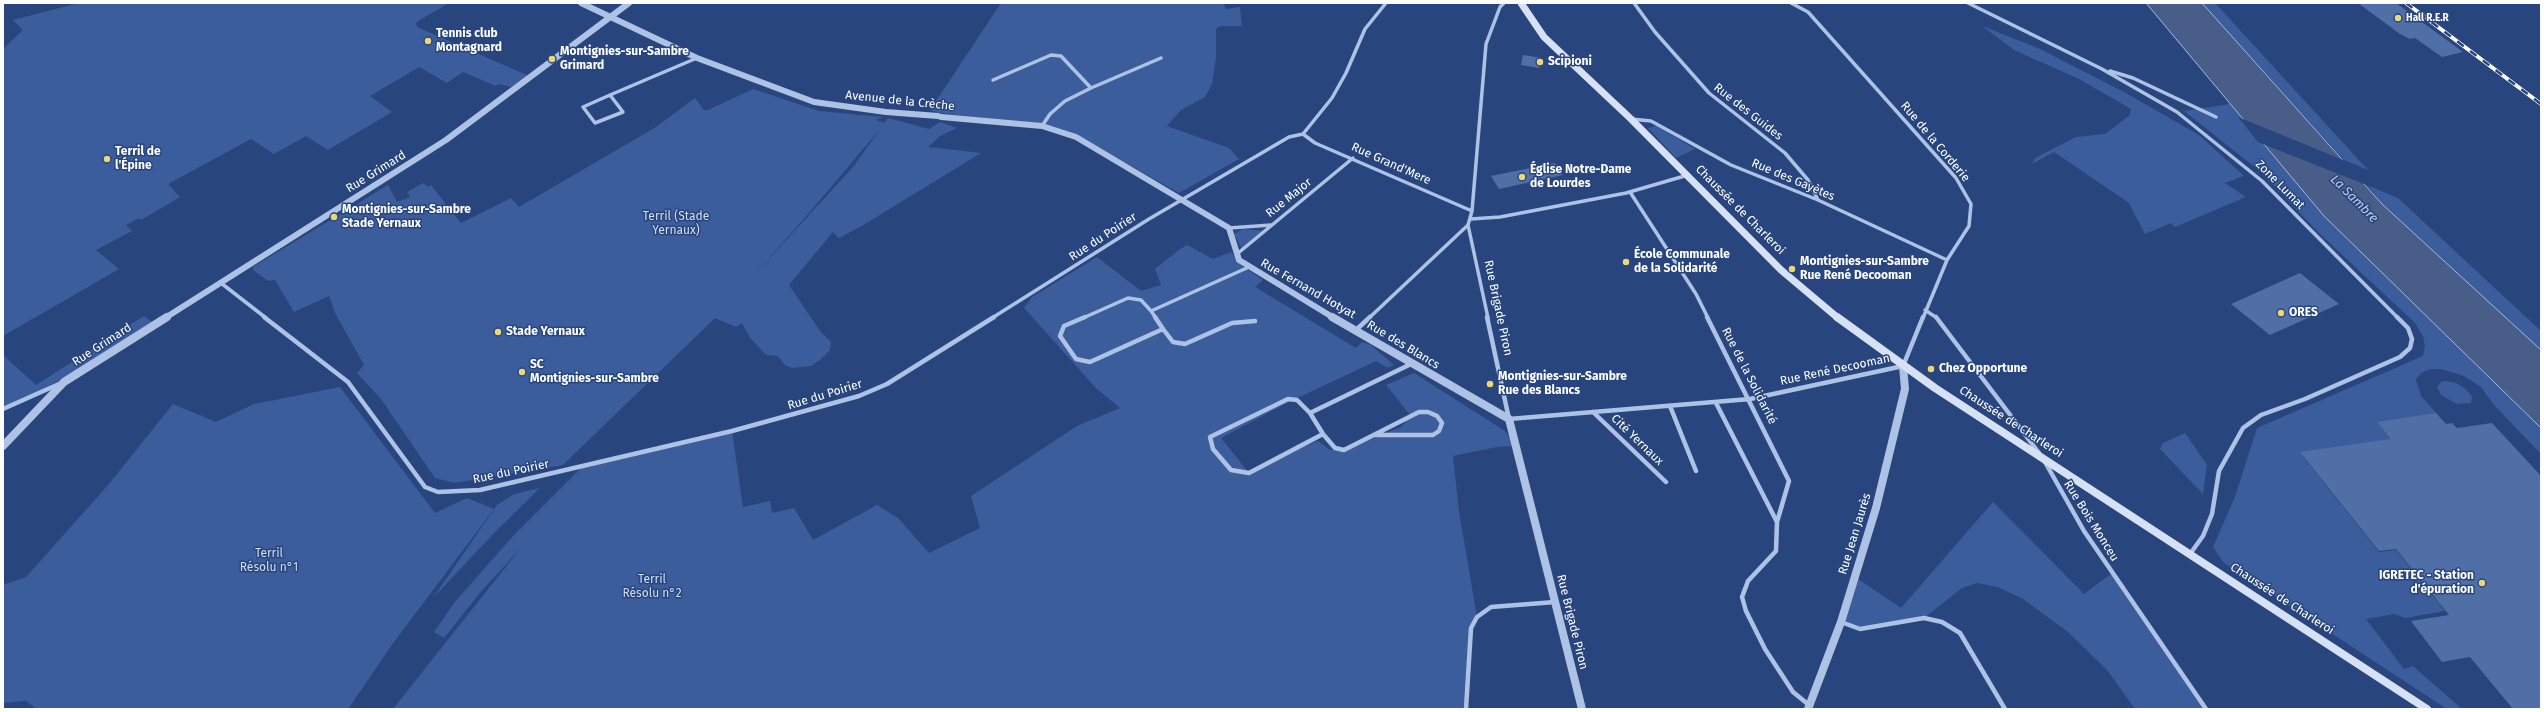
<!DOCTYPE html>
<meta charset="utf-8">
<style>
body{margin:0}
#map{position:relative;width:2544px;height:712px;overflow:hidden;background:#28457e;font-family:"Fira Sans",sans-serif}
canvas{display:block}
.frame{position:absolute;inset:0;border:4px solid #fff;pointer-events:none}
</style>
<div id="map">
<canvas width="2544" height="712"></canvas>
<div class="frame"></div>
</div>
<script>
const ctx = document.querySelector('canvas').getContext('2d');
ctx.lineJoin = 'round';
function paint(path, color) {
  ctx.fillStyle = color;
  ctx.fill(path, 'evenodd');
}
function shape(rows) {
  const path = new Path2D();
  for (const r of rows) {
    path.moveTo(r[0], r[1]);
    for (let i = 2; i < r.length; i += 2) path.lineTo(r[i], r[i + 1]);
  }
  return path;
}
function strokePath(path, color, width, dash) {
  ctx.strokeStyle = color;
  ctx.lineWidth = width;
  ctx.lineCap = dash ? 'butt' : 'round';
  ctx.setLineDash(dash || []);
  ctx.stroke(path);
}
function write(font, color, halo, rows, align = 'center') {
  ctx.font = font + ' "Fira Sans",sans-serif';
  ctx.lineWidth = 3;
  ctx.setLineDash([]);
  ctx.textBaseline = 'middle';
  ctx.strokeStyle = halo;
  ctx.fillStyle = color;
  for (const [text, x, y, turn = 0] of rows) {
    ctx.save();
    ctx.translate(x, y);
    ctx.rotate((+turn || 0) * Math.PI / 180);
    ctx.textAlign = isNaN(turn) ? turn : align;
    if (halo) ctx.strokeText(text, 0, 0);
    ctx.fillText(text, 0, 0);
    ctx.restore();
  }
}
const green = shape([
 [79,3,449,3,418,21,416,23,417,27,529,76,511,87,499,84,496,86,463,72,447,83,419,67,370,96,392,112,328,150,306,136,274,154,251,139,168,184,180,197,141,220,139,218,126,225,132,231,96,250,119,269,3,336,3,49,23,30,13,20],
 [1001,3,1223,3,1226,9,1240,7,1242,26,1220,26,1216,29,1216,58,1212,84,1205,97,1181,110,1167,126,1229,148,1239,159,1179,193,1103,150,1057,129,940,113,930,110],
 [2202,3,2215,3,2368,170,2344,160],
 [1982,26,2040,49,2124,92,2199,135,2244,176,2225,183,2246,197,2175,227,2171,223,2145,234,2129,203,2054,152,2032,164,2035,158,2076,137,2105,134,2130,115,2131,109,2079,79,2014,50],
 [753,89,819,111,883,117,876,120,884,123,888,118,929,129,940,122,957,128,940,136,928,147,981,153,860,227,839,238,833,232,789,285,820,331,831,342,830,350,820,360,811,366,792,368,785,365,778,356,766,355,750,338,742,323,736,327,715,318,563,465,454,483,435,478,381,399,357,373,364,365,335,313,329,296,294,312,275,280,268,281,253,270,253,267,388,185,397,202,410,197,407,192,423,183,428,187,431,185,461,223,511,198,519,207,656,127,695,98,704,110,708,110],
 [881,128,853,167,754,275,809,213],
 [2230,104,2324,216,2541,428,2541,454,2494,405,2481,387,2464,376,2441,369,2430,369,2421,373,2416,379,2421,396,2439,416,2380,425,2394,442,2302,455,2379,552,2396,550,2445,611,2405,618,2394,614,2366,619,2404,669,2413,666,2462,709,2447,709,2224,563,2213,547,2235,497,2257,428,2423,356,2425,346,2423,336,2415,323,2319,233,2261,172,2184,111],
 [1656,126,1695,149,1676,158,1648,128],
 [2367,185,2398,198,2541,331,2541,350,2382,204],
 [1243,229,1264,231,1242,249,1234,234],
 [1187,245,1213,259,1231,252,1242,266,1263,280,1255,287,1356,348,1362,342,1371,345,1394,365,1388,368,1376,361,1287,403,1221,438,1249,473,1286,453,1318,441,1330,450,1344,450,1401,427,1411,416,1386,385,1414,373,1505,431,1515,446,1497,447,1453,456,1459,512,1477,617,1471,628,1466,709,393,709,520,549,479,594,444,638,434,632,454,603,513,536,583,466,599,464,601,462,732,431,743,507,770,501,772,513,794,508,813,540,877,505,898,518,929,553,980,528,971,496,1077,426,1120,408,1096,388,1024,308,1032,297,1097,257,1141,291,1161,285,1155,269,1180,249],
 [144,316,152,322,60,380,3,409,3,355,36,385],
 [2445,381,2456,383,2466,389,2472,397,2471,403,2457,404,2441,395,2437,387,2441,382],
 [340,387,435,513,467,498,494,509,394,642,348,709,37,709,26,701,3,703,3,585,26,577,109,484,173,404,216,422,254,404],
 [2185,433,2207,465,2203,494,2160,449,2163,443],
 [540,488,495,532,433,598,497,505,514,494],
 [1993,502,2084,594,2112,573,2207,709,2135,709,2107,670,2068,632,2023,599,1998,587,1977,583,1962,588,1924,618,1860,629,1841,622,1855,577,1901,608]
]);
const water = shape([
 [2146,3,2202,3,2382,204,2541,350,2541,428,2324,216,2146,3]
]);
const pier = shape([
 [2238,117,2348,162,2369,186,2258,142]
]);
const building = shape([
 [2358,3,2396,3,2463,52,2442,57,2415,38,2410,39,2400,34],
 [1523,55,1543,58,1539,68,1521,65],
 [1555,163,1563,175,1499,189,1491,176],
 [2300,273,2339,304,2270,335,2231,304],
 [2436,413,2446,424,2452,423,2457,428,2492,423,2541,476,2541,709,2513,709,2470,657,2442,662,2411,621,2449,615,2396,549,2379,551,2300,452,2391,439,2377,422]
]);
const minorFar1 = shape([
 [1634,3,1655,32,1709,93,1785,153,1808,180,1818,200],
 [1791,3,1808,12,1956,178,1971,204,1969,226,1947,260,1923,318],
 [1968,3,2102,69,2177,112,2262,181,2398,318],
 [2110,71,2133,78,2216,117],
 [993,80,1051,55,1061,56,1091,88,1065,101,1050,114,1042,126],
 [1091,88,1161,58],
 [610,95,623,112,595,123,583,107,610,95],
 [610,95,697,58],
 [1631,119,1651,121,1731,165,1818,200,1947,260],
 [1303,134,1315,143,1472,211],
 [1630,192,1696,294,1708,318],
 [1471,219,1500,217,1626,193,1688,175],
 [1229,228,1271,225],
 [1237,254,1353,158],
 [221,283,266,318],
 [1925,310,1937,318],
 [1151,311,1156,318],
 [1151,311,1249,267],
 [992,318,1149,219,1289,137,1303,134,1332,98,1346,73,1365,29,1386,3],
 [1083,318,1128,298,1141,300,1151,311],
 [1369,318,1468,225],
 [1488,318,1468,225,1472,211,1486,44,1500,7,1504,3]
]);
const minor = shape([
 [264,317,348,382,425,487,438,492,480,490,732,431,859,396,887,384,994,317],
 [1085,317,1064,326,1060,336,1076,359,1090,362,1163,329,1155,317],
 [1487,317,1509,419,1750,399,1903,366,1923,317],
 [1707,317,1789,481,1777,522],
 [1936,317,2039,453],
 [1163,329,1173,342,1185,344,1232,323,1255,321],
 [1356,330,1370,317],
 [1288,399,1297,400,1310,413,1323,434,1249,473,1231,470,1213,449,1210,437,1288,399],
 [1716,403,1777,522,1776,551,1748,581,1742,597,1746,611,1765,649,1793,692,1809,705],
 [1670,406,1696,471],
 [3,409,59,384],
 [1593,412,1666,482],
 [1310,413,1411,364],
 [1323,434,1335,448,1344,450,1419,412,1428,412,1437,416,1442,423,1439,431,1433,435,1375,435],
 [2045,462,2084,531,2206,709],
 [2190,554,2203,536,2212,514,2219,471,2243,428,2261,415,2305,399,2400,357,2410,348,2412,339,2408,328,2397,317],
 [1841,622,1860,629,1924,618,1942,622,1960,633,2005,709],
 [1466,709,1471,628,1477,617,1491,607,1555,602]
]);
const tertiaryFar1 = shape([
 [581,3,697,58,814,102,886,112,938,116],
 [941,117,1042,126,1076,137,1229,228,1239,260,1334,318],
 [165,318,446,140,629,3]
]);
const tertiary = shape([
 [1332,317,1509,419,1582,709],
 [3,446,64,382,167,317],
 [1808,709,1841,622,1876,508,1905,389,1903,366]
]);
const secondaryFar1 = shape([
 [1521,3,1544,37,1631,119,1781,270,1838,318]
]);
const secondary = shape([
 [1837,317,1935,388,2427,709]
]);
const rail = shape([
 [2406,3,2541,104]
]);
const markers = [
 [2398,18,4,"#ecd675"],
 [428,41,4,"#ecd675"],
 [552,59,4,"#ecd675"],
 [1540,62,4,"#ecd675"],
 [107,159,4,"#ecd675"],
 [1522,177,4,"#ecd675"],
 [334,217,4,"#ecd675"],
 [1626,262,4,"#ecd675"],
 [1792,269,4,"#ecd675"],
 [2281,313,4,"#ecd675"],
 [498,332,4,"#ecd675"],
 [1931,369,4,"#ecd675"],
 [522,372,4,"#ecd675"],
 [1490,384,4,"#ecd675"],
 [2482,583,4,"#ecd675"]
];
const farPoinames = [
 ["Hall R.E.R",2406,18]
];
const poiNames = [
 ["Tennis club",436,34],
 ["Montagnard",436,48],
 ["Montignies-sur-Sambre",560,52],
 ["Grimard",560,66],
 ["Scipioni",1548,62],
 ["Terril de",115,152],
 ["l'Épine",115,166],
 ["Église Notre-Dame",1530,170],
 ["de Lourdes",1530,184],
 ["Montignies-sur-Sambre",342,210],
 ["Stade Yernaux",342,224],
 ["École Communale",1634,255],
 ["de la Solidarité",1634,269],
 ["Montignies-sur-Sambre",1800,262],
 ["Rue René Decooman",1800,276],
 ["ORES",2289,313],
 ["Stade Yernaux",506,332],
 ["SC",530,365],
 ["Montignies-sur-Sambre",530,379],
 ["Chez Opportune",1939,369],
 ["Montignies-sur-Sambre",1498,377],
 ["Rue des Blancs",1498,391],
 ["IGRETEC - Station",2474,576,"right"],
 ["d'épuration",2474,590,"right"]
];
const streetNames = [
 ["Avenue de la Crèche",900,101,6],
 ["Rue des Guides",1748,112,38],
 ["Rue de la Corderie",1935,142,50],
 ["Rue Grand'Mere",1391,164,24],
 ["Rue Grimard",376,172,-32],
 ["Rue des Gayètes",1793,180,23],
 ["Zone Lumat",2280,185,45],
 ["Rue Major",1289,198,-39],
 ["Chaussée de Charleroi",1740,210,45],
 ["Rue du Poirier",1103,237,-33],
 ["Rue Fernand Hotyat",1308,289,30],
 ["Rue Brigade Piron",1498,308,78],
 ["Rue Grimard",102,345,-33],
 ["Rue des Blancs",1403,345,31],
 ["Rue René Decooman",1835,370,-12],
 ["Rue de la Solidarité",1749,376,63],
 ["Rue du Poirier",825,395,-17],
 ["Chaussée de Charleroi",2011,422,33],
 ["Cité Yernaux",1637,440,44],
 ["Rue du Poirier",511,472,-12],
 ["Rue Bois Monceu",2091,521,58],
 ["Rue Jean Jaurès",1855,534,-73],
 ["Chaussée de Charleroi",2282,599,33],
 ["Rue Brigade Piron",1572,622,76]
];
const parkNames = [
 ["Terril (Stade",676,217],
 ["Yernaux)",676,231],
 ["Terril",269,554],
 ["Résolu n°1",269,568],
 ["Terril",652,580],
 ["Résolu n°2",652,594]
];
const waterNames = [
 ["La Sambre",2354,199,45]
];
paint(green, '#3c5d9b');
paint(water, '#485d87');
strokePath(water, '#a3bbe5', 1);
paint(pier, '#28457e');
paint(building, '#516fa7');
strokePath(minorFar1, '#aec2e5', 3.5);
strokePath(minor, '#aec2e5', 4.5);
strokePath(tertiaryFar1, '#aec2e5', 6);
strokePath(tertiary, '#aec2e5', 8);
strokePath(secondaryFar1, '#d7e1f5', 7);
strokePath(secondary, '#d7e1f5', 8);
strokePath(rail, '#fff', 4);
strokePath(rail, '#28457e', 2.5, [8]);
for (const [x, y, r, color] of markers) {
  const dot = new Path2D();
  dot.arc(x, y, r, 0, 2 * Math.PI);
  ctx.fillStyle = color;
  ctx.fill(dot);
  strokePath(dot, '#28457e', 1.5);
}
write('bold 10px', '#fff', '#28457e', farPoinames, 'left');
write('bold 12px', '#fff', '#28457e', poiNames, 'left');
write('12px', '#fff', '#28457e', streetNames);
write('12px', '#d1def4', '#28457e', parkNames);
write('italic 13px', '#bacced', '#28457e', waterNames);
</script>
